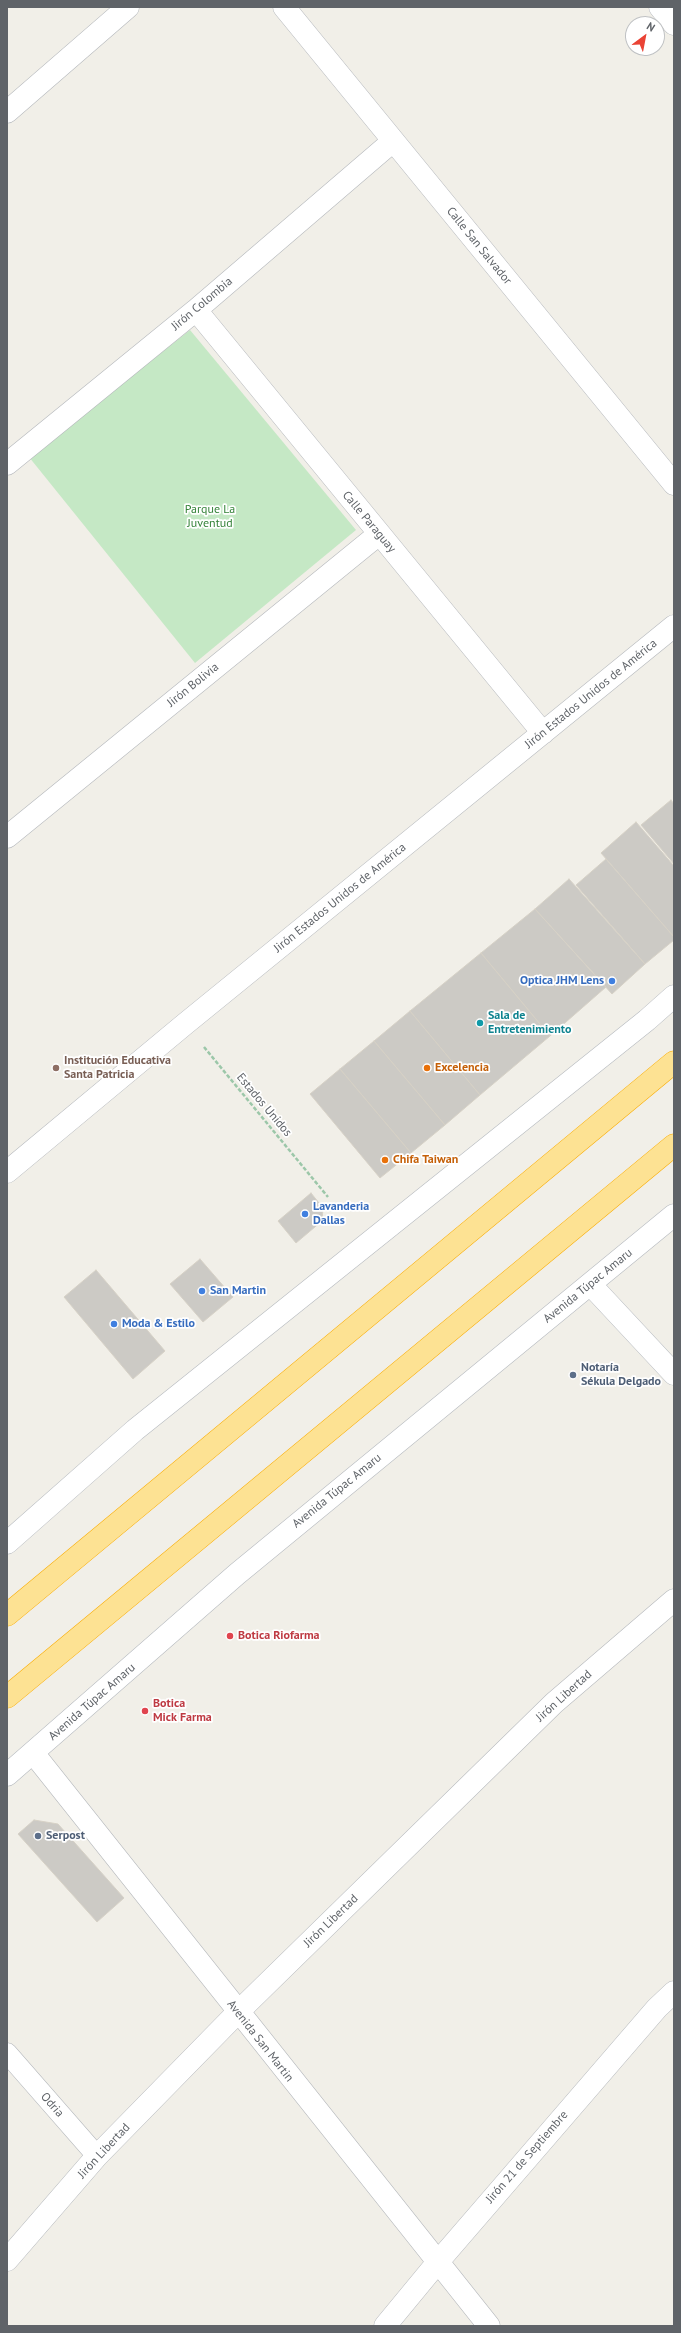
<!DOCTYPE html>
<meta charset="utf-8">
<style>
body{margin:0}
#map{position:relative;width:681px;height:2333px;overflow:hidden;background:#f1efe8;font-family:"PT Sans",sans-serif}
canvas{display:block}
.frame{position:absolute;inset:0;border:8px solid #5f6368;pointer-events:none}
.north{position:absolute;left:625px;top:16px;width:40px;height:40px;box-sizing:border-box;background:#fff;border:1px solid #bfc1c3;border-radius:50%;rotate:32deg;font-size:11px;font-weight:700;line-height:16px;text-align:center;color:#5f6368}
.north::after{content:'';display:block;margin:auto;width:14px;height:18px;background:#ea4335;clip-path:polygon(50% 0,100% 100%,50% 72%,0 100%)}
</style>
<div id="map">
<canvas width="681" height="2333"></canvas>
<div class="frame"></div>
<div class="north">N</div>
</div>
<script>
const ctx = document.querySelector('canvas').getContext('2d');
ctx.lineJoin = 'round';
function paint(path, color) {
  ctx.fillStyle = color;
  ctx.fill(path, 'evenodd');
}
function shape(rows) {
  const path = new Path2D();
  for (const r of rows) {
    path.moveTo(r[0], r[1]);
    for (let i = 2; i < r.length; i += 2) path.lineTo(r[i], r[i + 1]);
  }
  return path;
}
function strokePath(path, color, width, dash) {
  ctx.strokeStyle = color;
  ctx.lineWidth = width;
  ctx.lineCap = dash ? 'butt' : 'round';
  ctx.setLineDash(dash || []);
  ctx.stroke(path);
}
function write(font, color, halo, rows, align = 'center') {
  ctx.font = font + ' "PT Sans",sans-serif';
  ctx.lineWidth = 3.5;
  ctx.setLineDash([]);
  ctx.textBaseline = 'middle';
  ctx.strokeStyle = halo;
  ctx.fillStyle = color;
  for (const [text, x, y, turn = 0] of rows) {
    ctx.save();
    ctx.translate(x, y);
    ctx.rotate((+turn || 0) * Math.PI / 180);
    ctx.textAlign = isNaN(turn) ? turn : align;
    if (halo) ctx.strokeText(text, 0, 0);
    ctx.fillText(text, 0, 0);
    ctx.restore();
  }
}
const green = shape([
 [190,330,356,530,195,663,29,457]
]);
const building = shape([
 [671,800,674,804,674,864,641,825,671,800],
 [636,822,674,866,674,937,601,853,636,822],
 [606,859,674,937,674,940,645,964,576,885,606,859],
 [569,879,645,964,612,994,535,909,569,879],
 [535,909,606,987,550,1036,481,953,535,909],
 [481,953,550,1036,480,1095,410,1011,481,953],
 [410,1011,480,1095,445,1125,374,1041,410,1011],
 [374,1041,445,1125,411,1153,340,1069,374,1041],
 [340,1069,411,1153,380,1178,310,1094,340,1069],
 [311,1193,323,1208,322,1221,296,1243,278,1221,311,1193],
 [200,1259,233,1297,203,1322,170,1284,200,1259],
 [96,1270,165,1351,133,1379,64,1297,96,1270],
 [34,1820,58,1824,124,1898,97,1922,18,1834,34,1820]
]);
const path = shape([
 [204,1047,328,1197]
]);
const lane = shape([
 [7,2053,97,2156]
]);
const street = shape([
 [284,7,674,484],
 [7,112,128,7],
 [196,310,543,733],
 [7,464,196,310,393,141],
 [7,837,379,534],
 [7,1172,185,1024,674,626],
 [34,1754,489,2326],
 [7,2260,97,2156,238,2012,554,1703,674,1600],
 [385,2326,437,2263,657,2008,674,1992]
]);
const secondary = shape([
 [660,7,674,24],
 [590,1284,674,1374],
 [7,1543,135,1430,647,1020,674,996],
 [7,1775,237,1574,674,1215]
]);
const highway = shape([
 [7,1615,674,1062],
 [7,1697,674,1145]
]);
const markers = [
 [612,981,4,"#3f7fe0"],
 [480,1023,4,"#0f9aa8"],
 [56,1068,4,"#8d6e63"],
 [427,1068,4,"#e8710a"],
 [385,1160,4,"#e8710a"],
 [305,1214,4,"#3f7fe0"],
 [202,1291,4,"#3f7fe0"],
 [114,1324,4,"#3f7fe0"],
 [573,1375,4,"#5c6f8a"],
 [230,1636,4,"#e0444e"],
 [145,1711,4,"#e0444e"],
 [38,1836,4,"#5c6f8a"]
];
const streetNames = [
 ["Calle San Salvador",479,246,51],
 ["Jirón Colombia",202,304,-40],
 ["Calle Paraguay",369,522,50],
 ["Jirón Bolivia",193,685,-39],
 ["Jirón Estados Unidos de América",591,694,-39],
 ["Jirón Estados Unidos de América",340,898,-39],
 ["Estados Unidos",264,1105,50],
 ["Avenida Túpac Amaru",588,1286,-39],
 ["Avenida Túpac Amaru",337,1491,-39],
 ["Jirón Libertad",564,1696,-42],
 ["Avenida Túpac Amaru",92,1702,-41],
 ["Jirón Libertad",331,1921,-44],
 ["Avenida San Martin",260,2041,52],
 ["Odria",52,2105,49],
 ["Jirón Libertad",104,2151,-47],
 ["Jirón 21 de Septiembre",527,2157,-49]
];
const parkNames = [
 ["Parque La",210,510],
 ["Juventud",210,524]
];
const shopNames = [
 ["Optica JHM Lens",604,981,"right"],
 ["Lavanderia",313,1207],
 ["Dallas",313,1221],
 ["San Martin",210,1291],
 ["Moda & Estilo",122,1324]
];
const cultureNames = [
 ["Sala de",488,1016],
 ["Entretenimiento",488,1030]
];
const educationNames = [
 ["Institución Educativa",64,1061],
 ["Santa Patricia",64,1075]
];
const foodNames = [
 ["Excelencia",435,1068],
 ["Chifa Taiwan",393,1160]
];
const serviceNames = [
 ["Notaría",581,1368],
 ["Sékula Delgado",581,1382],
 ["Serpost",46,1836]
];
const healthNames = [
 ["Botica Riofarma",238,1636],
 ["Botica",153,1704],
 ["Mick Farma",153,1718]
];
paint(green, '#c5e8c5');
paint(building, '#cccac5');
strokePath(building, '#d6d1c6', 1);
strokePath(lane, '#b5b8bc', 21);
strokePath(street, '#b5b8bc', 23);
strokePath(secondary, '#b6babf', 23);
strokePath(highway, '#f9ab00', 23);
strokePath(path, '#9cc7a9', 2.5, [4, 2]);
strokePath(lane, '#fff', 20);
strokePath(street, '#fff', 22);
strokePath(secondary, '#fff', 22);
strokePath(highway, '#fde293', 22);
for (const [x, y, r, color] of markers) {
  const dot = new Path2D();
  dot.arc(x, y, r, 0, 2 * Math.PI);
  ctx.fillStyle = color;
  ctx.fill(dot);
  strokePath(dot, '#fff', 1.5);
}
write('12px', '#5f6368', '#fff', streetNames);
write('12px', '#348238', '#fff', parkNames);
write('bold 12px', '#366cbe', '#fff', shopNames, 'left');
write('bold 12px', '#0d838f', '#fff', cultureNames, 'left');
write('bold 12px', '#785e54', '#fff', educationNames, 'left');
write('bold 12px', '#c56008', '#fff', foodNames, 'left');
write('bold 12px', '#4e5e75', '#fff', serviceNames, 'left');
write('bold 12px', '#be3a42', '#fff', healthNames, 'left');
</script>
